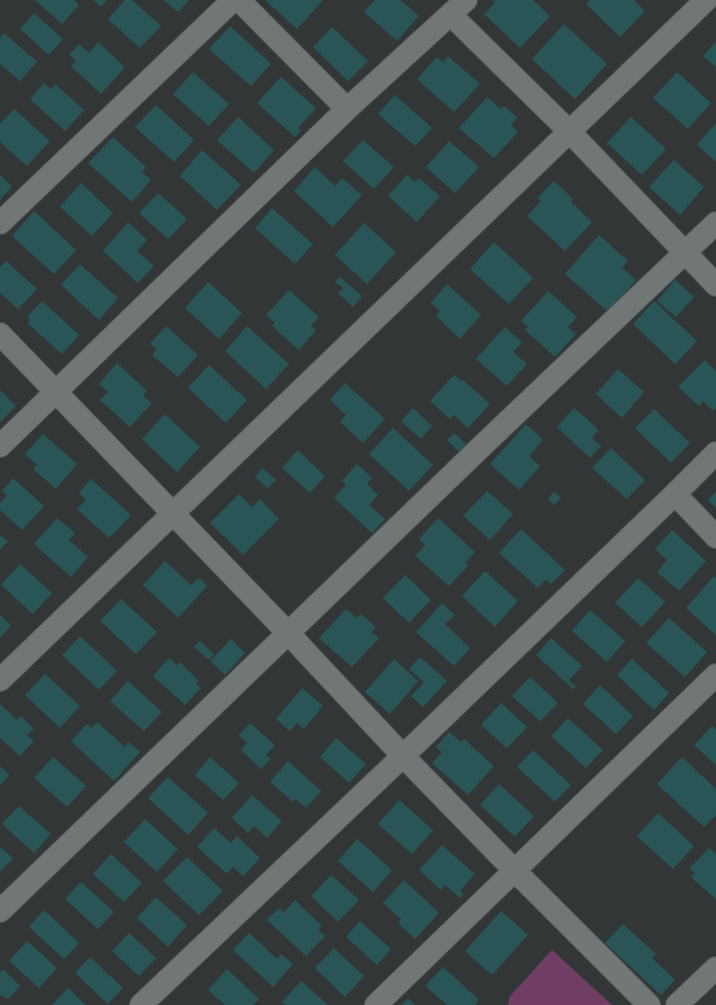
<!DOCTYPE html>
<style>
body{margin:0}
canvas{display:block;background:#333636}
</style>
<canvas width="716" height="1005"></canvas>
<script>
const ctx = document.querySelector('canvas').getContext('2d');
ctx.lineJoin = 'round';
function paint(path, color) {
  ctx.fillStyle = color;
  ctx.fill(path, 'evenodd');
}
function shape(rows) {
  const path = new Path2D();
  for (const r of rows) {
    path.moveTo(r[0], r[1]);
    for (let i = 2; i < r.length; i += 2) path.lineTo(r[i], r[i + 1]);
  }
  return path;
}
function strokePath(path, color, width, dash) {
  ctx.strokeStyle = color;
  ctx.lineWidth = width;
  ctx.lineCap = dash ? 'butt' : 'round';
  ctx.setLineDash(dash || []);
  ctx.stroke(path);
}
const green = shape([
 [552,950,612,1005,508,1005,510,996]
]);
const building = shape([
 [35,0,74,0,79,5,62,24],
 [93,0,107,0,101,7],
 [125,0,132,0,161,26,140,48,108,19],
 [164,0,189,0,178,12],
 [265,0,323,0,297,29],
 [375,0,400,0,419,16,397,41,364,12],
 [492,0,533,0,550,16,520,48,484,14,495,3],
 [590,0,634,0,645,11,620,37,586,4],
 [34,13,63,39,49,55,20,29],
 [564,24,607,64,575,99,532,59],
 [230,26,271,64,251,86,209,49],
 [332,27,368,61,348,81,313,47],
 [4,33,37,62,20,81,0,64,0,38],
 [98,42,125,67,101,94,71,66,76,61,69,55,79,44,89,53],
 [716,42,716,67,703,56],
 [448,56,480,84,454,112,417,79,437,57,443,62],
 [193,72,229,104,209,126,173,94],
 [677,72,711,103,688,129,653,98],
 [281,77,316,108,298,128,301,131,295,137,257,103],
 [44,83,51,89,55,84,84,110,65,131,30,99],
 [395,95,432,128,415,146,378,114],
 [487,97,501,109,504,106,517,118,511,125,518,132,494,158,459,128],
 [156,105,194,140,174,162,135,127],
 [14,109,50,141,27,166,0,142,0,124],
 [238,117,274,150,254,173,217,140],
 [631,117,666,149,642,175,607,143],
 [716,123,716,162,697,145],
 [113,137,146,167,142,172,151,180,132,202,88,163],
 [363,140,394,167,374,189,343,161],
 [449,141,479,167,455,193,426,167],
 [202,150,241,185,217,210,180,176],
 [674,160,704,187,680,215,649,187],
 [315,167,335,186,342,178,362,195,333,227,294,191],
 [0,175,12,186,0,200],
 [407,175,415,182,419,178,440,196,417,222,388,196],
 [554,181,573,199,571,202,592,222,565,251,527,216,541,201,537,198],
 [81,183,113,213,92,236,60,207],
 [158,193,187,219,168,239,139,213],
 [272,208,313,244,295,264,255,228],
 [34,211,76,250,54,274,12,236],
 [128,222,147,240,137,251,154,266,138,283,103,251],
 [364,223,396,252,367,284,335,255],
 [599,235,628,261,622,268,636,280,608,312,565,274],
 [494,242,533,278,509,304,470,269],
 [6,261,37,289,18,309,0,293,0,267],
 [80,264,118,298,99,320,61,285],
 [340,277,362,296,353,307,338,293,343,288,335,282],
 [675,280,694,297,676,317,657,301],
 [208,282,242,313,219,339,185,308],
 [447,284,481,315,460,339,436,316,440,311,431,303],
 [289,290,319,317,311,326,316,330,299,350,272,326,275,323,266,315],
 [548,291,577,317,568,327,576,334,555,357,525,330,528,327,521,321],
 [42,301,79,335,62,354,27,323,30,320,27,317],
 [654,301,697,341,675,364,633,324],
 [166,326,198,355,178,377,152,355,157,349,150,344],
 [247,326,289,364,266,389,225,351],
 [505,327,522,342,513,352,527,364,507,386,476,359],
 [705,360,716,371,716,408,713,411,703,401,699,406,678,387],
 [117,363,147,391,143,396,152,403,130,427,100,400,108,392,99,384],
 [209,365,247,400,226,423,188,388],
 [618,369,644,392,622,418,596,394],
 [454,375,461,381,463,380,490,404,468,428,454,415,450,419,430,401],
 [345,383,385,419,363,443,340,422,346,415,330,400],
 [0,390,16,406,0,422],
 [413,408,432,426,421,439,401,421],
 [574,408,599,430,592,438,601,446,590,458,557,427],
 [654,409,690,443,671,463,635,428],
 [165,414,200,447,177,472,142,439],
 [526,424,543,440,529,456,540,466,519,490,490,464],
 [393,428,433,465,409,491,369,454],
 [454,433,466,444,459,452,447,440],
 [43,434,77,464,56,489,33,469,37,465,25,454],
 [611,448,645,480,627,499,592,468],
 [298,450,325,476,310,493,282,468],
 [357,464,372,478,367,484,378,495,369,505,385,519,372,533,334,498,346,485,342,481],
 [262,468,276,480,268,488,255,477],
 [13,478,44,506,22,530,0,510,0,503,7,495,2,491],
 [91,479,131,515,109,538,77,509,86,500,79,493],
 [487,491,513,514,490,540,463,516],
 [716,491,716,508,708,500],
 [554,492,561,498,554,505,548,499],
 [239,494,252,507,260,499,279,519,243,555,210,523],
 [57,518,75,533,69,540,88,557,71,577,34,544],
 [438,518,475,552,465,563,468,566,449,586,415,556,425,545,419,539],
 [521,529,565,570,551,584,546,579,538,588,499,553],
 [672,530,706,561,679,591,657,572,667,560,655,549],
 [0,535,8,541,0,550],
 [165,561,191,585,199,578,207,586,178,618,143,585],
 [20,564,52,593,33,614,1,585],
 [485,571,518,601,495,627,462,596],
 [405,575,431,600,409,623,383,598],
 [714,576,716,578,716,635,686,608],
 [638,578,665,602,642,627,615,603],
 [121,599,157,632,136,654,100,621],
 [442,603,455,615,445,624,470,648,454,666,416,632],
 [346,609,357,618,361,614,376,627,371,632,379,638,352,667,319,638],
 [590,610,625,641,607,662,572,631],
 [0,615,11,625,0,638],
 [669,618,707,652,685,677,646,643],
 [80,636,117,671,99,690,62,655],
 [551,638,582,666,569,680,576,686,573,689,536,655],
 [231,639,245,653,225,675,210,661],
 [200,641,214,654,209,660,194,647],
 [420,657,447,681,423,707,411,696,424,682,409,669],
 [169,658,177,665,180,662,199,681,196,683,201,688,185,705,153,676],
 [394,659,418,681,390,714,365,692],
 [632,659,669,693,654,710,617,675],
 [45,674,80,706,60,728,25,695],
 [530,677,558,703,540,721,512,696],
 [128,681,162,712,144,731,110,701],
 [600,685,633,716,616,734,583,704],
 [302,688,323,706,304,729,297,723,290,731,276,719],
 [501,703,527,727,507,748,481,725],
 [0,704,17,720,21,716,34,729,27,735,34,741,20,756,0,738],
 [568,718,603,750,586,768,551,736],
 [97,722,125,747,129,742,140,752,114,781,71,741,87,724,91,728],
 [250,723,275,745,266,755,271,759,261,769,241,750,247,743,239,735],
 [712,726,716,730,716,765,694,745],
 [449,732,461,742,464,739,494,766,468,795,432,763,442,752,436,747],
 [336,738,366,764,349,783,320,757],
 [533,750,571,785,555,802,517,767],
 [53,757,86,786,67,807,34,778],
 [210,757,239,783,223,800,195,775],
 [682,757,716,789,716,815,704,827,657,784],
 [288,761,321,791,306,808,296,799,293,802,270,782],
 [0,766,9,775,0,785],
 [168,777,208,813,188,835,148,798],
 [499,784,534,816,515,837,480,805],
 [252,795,282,821,267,838,254,826,248,833,232,818],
 [399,800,433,830,412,854,378,824],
 [19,806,51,834,34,853,2,824],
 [658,813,694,846,673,869,637,836],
 [145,819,178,849,157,872,124,842],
 [214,828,231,843,237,836,260,858,243,876,233,867,227,874,197,847],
 [357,839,392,870,373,892,338,861],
 [442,845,475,874,460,891,464,894,460,898,445,885,441,890,419,870],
 [0,847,13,858,0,872],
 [709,848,716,854,716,899,691,877,695,873,689,869],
 [111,854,142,883,124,902,93,874],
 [187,857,223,891,199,915,163,881],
 [331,875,359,900,338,922,311,896],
 [404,880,439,913,415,939,398,923,401,919,383,903],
 [81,882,114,912,98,929,65,899],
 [156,897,187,925,168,947,137,918],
 [295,900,322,926,318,930,325,936,306,956,267,920,279,908,284,912],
 [44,910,79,943,64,959,29,927],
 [501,911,528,935,492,975,465,951],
 [360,921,391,949,377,965,346,937],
 [623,924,656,954,652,958,675,980,661,995,605,943],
 [129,933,156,958,139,976,112,951],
 [249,933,277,959,281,954,293,964,273,987,233,950],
 [27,941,57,968,39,988,9,961],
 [334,948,364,976,345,997,315,968],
 [90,957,123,988,108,1004,75,973],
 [443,967,479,1000,475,1005,447,1005,425,986],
 [3,969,20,986,8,999,0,995,0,972],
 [227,969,259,999,253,1005,225,1005,208,990],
 [301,981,328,1005,286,1005,282,1002],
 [68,988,86,1005,52,1005],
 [408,998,415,1005,402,1005]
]);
const minor = shape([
 [239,0,347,109],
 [451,15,569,131,716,285],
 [0,223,233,0],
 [0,334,289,634,403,756,514,870,649,1005],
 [0,446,347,109,466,0],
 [675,494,716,537],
 [0,680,706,0],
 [0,911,483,445,716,223],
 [141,1005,403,756,675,494,716,453],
 [376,1005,716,675],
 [677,1005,716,968]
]);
paint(green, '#703d64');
paint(building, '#295556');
strokePath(minor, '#515555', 24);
strokePath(minor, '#717676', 22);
</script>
